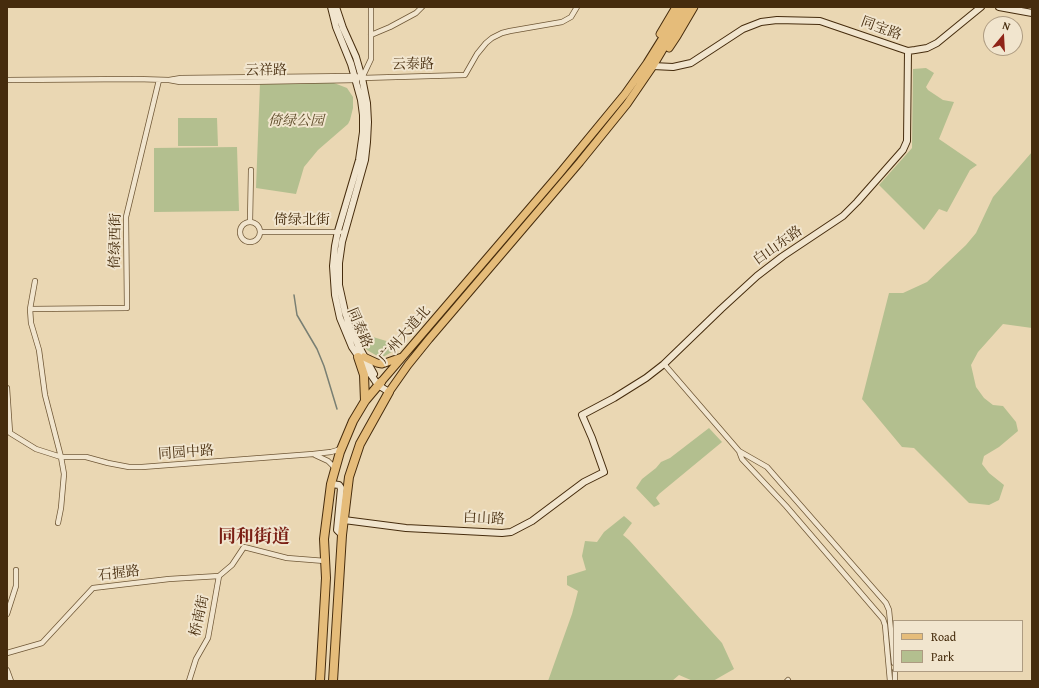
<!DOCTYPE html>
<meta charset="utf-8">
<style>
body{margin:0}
#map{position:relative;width:1039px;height:688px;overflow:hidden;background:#ead7b3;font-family:"Gentium Book Plus",serif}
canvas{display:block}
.frame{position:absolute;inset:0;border:8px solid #462c0d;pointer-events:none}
.legend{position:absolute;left:893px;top:620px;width:130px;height:52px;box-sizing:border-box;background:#f1e5ce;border:1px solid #ad9b81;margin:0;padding:5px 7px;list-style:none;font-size:12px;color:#462c0d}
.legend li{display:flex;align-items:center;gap:8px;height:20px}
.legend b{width:20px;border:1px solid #ad9b81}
.north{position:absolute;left:983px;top:16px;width:40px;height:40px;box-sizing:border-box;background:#f1e5ce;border:1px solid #ad9b81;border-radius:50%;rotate:18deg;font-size:11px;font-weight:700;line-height:16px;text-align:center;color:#462c0d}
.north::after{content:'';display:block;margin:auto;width:14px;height:18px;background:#8f2418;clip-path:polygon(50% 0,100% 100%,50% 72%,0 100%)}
</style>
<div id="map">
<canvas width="1039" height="688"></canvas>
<div class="frame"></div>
<ul class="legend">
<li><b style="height:5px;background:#e5bc7a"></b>Road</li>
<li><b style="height:11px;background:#b3bf8f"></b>Park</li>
</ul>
<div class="north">N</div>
</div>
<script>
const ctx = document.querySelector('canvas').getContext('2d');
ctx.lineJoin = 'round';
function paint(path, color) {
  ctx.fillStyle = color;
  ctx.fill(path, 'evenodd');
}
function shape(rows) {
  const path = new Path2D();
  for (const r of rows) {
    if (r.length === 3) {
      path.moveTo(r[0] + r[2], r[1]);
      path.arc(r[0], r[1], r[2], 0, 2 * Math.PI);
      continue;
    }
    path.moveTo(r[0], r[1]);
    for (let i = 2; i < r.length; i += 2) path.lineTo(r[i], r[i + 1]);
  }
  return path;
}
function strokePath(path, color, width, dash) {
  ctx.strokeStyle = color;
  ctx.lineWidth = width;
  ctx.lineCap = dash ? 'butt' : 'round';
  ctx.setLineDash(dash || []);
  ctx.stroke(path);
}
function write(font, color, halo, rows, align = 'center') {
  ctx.font = font + ' "Gentium Book Plus","Noto Serif SC",serif';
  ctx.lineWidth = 4;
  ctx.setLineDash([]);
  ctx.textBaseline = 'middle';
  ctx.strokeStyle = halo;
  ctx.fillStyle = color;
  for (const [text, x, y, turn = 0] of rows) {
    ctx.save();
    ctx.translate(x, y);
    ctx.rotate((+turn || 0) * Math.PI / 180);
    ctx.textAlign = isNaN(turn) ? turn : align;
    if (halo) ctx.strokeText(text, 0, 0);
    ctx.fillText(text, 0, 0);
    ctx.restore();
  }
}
const green = shape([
 [926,68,934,73,926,87,928,90,943,100,954,102,939,139,977,165,970,170,947,212,939,209,924,230,879,185,912,148,913,69],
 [260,83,334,83,347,88,353,97,353,108,350,120,348,124,318,150,304,167,296,194,256,188],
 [178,118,217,118,218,146,178,146],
 [237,147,239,211,154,212,154,148],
 [1032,152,1032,328,1003,324,978,352,971,365,976,387,984,398,993,405,1003,406,1016,422,1018,431,999,447,984,456,982,464,989,473,1004,485,999,500,989,505,969,503,914,448,902,447,862,399,889,293,903,293,927,282,966,245,976,233,993,197],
 [363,334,393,343,397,347,397,349,383,357,379,357,367,350,360,337],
 [709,428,722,442,659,494,656,498,660,504,654,507,636,488,642,479,656,468,661,462,670,458],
 [624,516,632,523,623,535,629,540,722,643,734,669,713,681,693,681,679,675,672,681,548,681,572,614,578,591,567,585,567,576,586,570,582,556,585,541,597,542,604,532]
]);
const stream = shape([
 [294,295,297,315,317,349,324,366,337,409]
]);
const street = shape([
 [371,35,390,27,416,13,422,7],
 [362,78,371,59,371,7],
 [7,80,136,79,169,80,180,82,243,82,357,80],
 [169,80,181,78,355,76,362,78,465,75,477,54,486,43,492,38,502,33,510,31,562,22,571,17,577,7],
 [250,222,251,170],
 [250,232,10],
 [261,232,340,232],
 [35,281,30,309,31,323,39,350,45,395,61,457,64,474,61,508,58,523],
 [30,309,127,308,126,217,159,80],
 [664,364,739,451,767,467,886,603,889,610,894,663],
 [7,388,10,433,36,449,61,457,86,457,108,463,129,467,142,467,313,454,331,452,341,449],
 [739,451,742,459,786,506,883,619,885,625,890,681],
 [315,455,328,461,335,468],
 [7,614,16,586,16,570],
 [7,653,42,643,93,588,169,579,219,576,232,565,244,547,287,558,325,561],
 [7,670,11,681],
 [895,671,895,681],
 [189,681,196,659,208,638,219,576],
 [787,681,788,680]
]);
const secondary = shape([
 [331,7,336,27,351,64,361,100,363,115,363,132,359,160,338,231,335,246,333,266,335,295,340,318,352,347,378,385,389,392],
 [336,7,343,28,356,57,362,78,367,103,368,122,367,142,365,160,342,242,339,263,339,285,345,312,350,328,358,345,374,374],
 [999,7,1032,13],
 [653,66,673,67,691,63,743,29,761,22,777,20,820,21,899,48,908,51,915,50,927,48,937,43,981,7],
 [331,484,339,485,341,488,337,530,342,535],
 [344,520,406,528,502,533,511,532,532,521,584,482,604,472,592,438,582,415,614,398,646,378,664,364,721,309,757,276,783,256,843,216,857,202,903,150,907,141,908,51]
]);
const primary = shape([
 [660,34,676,7],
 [669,48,677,36,694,7],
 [364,357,377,363,382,364,402,357],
 [381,382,560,173,625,94,647,63,682,7],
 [389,392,408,365,429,339,580,162,627,104,653,66,688,7]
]);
const highway = shape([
 [358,357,364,375,365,401],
 [320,681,326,578,324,539,331,484,340,452,353,421,365,401,381,382],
 [333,681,342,535,349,477,360,444,389,392]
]);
const streetNames = [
 ["同宝路",881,29,20],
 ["云泰路",413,65,-1],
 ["云祥路",266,71,-1],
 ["倚绿北街",302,220],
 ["倚绿西街",116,241,-89],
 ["白山东路",778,246,-35],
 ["同泰路",359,328,67],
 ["广州大道北",405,335,-49],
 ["同园中路",186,453,-4],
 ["白山路",484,519,3],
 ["石握路",119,574,-7],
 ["桥南街",200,616,-77]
];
const parkNames = [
 ["倚绿公园",296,121]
];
const districtNames = [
 ["同和街道",254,537]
];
paint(green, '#b3bf8f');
strokePath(stream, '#797f73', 1.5);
strokePath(street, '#6f5736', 6);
strokePath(secondary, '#462c0d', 8);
strokePath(primary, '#462c0d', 9);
strokePath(highway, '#462c0d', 10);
strokePath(street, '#f1e5ce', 4.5);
strokePath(secondary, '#f1e5ce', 6);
strokePath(primary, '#e5bc7a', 7);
strokePath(highway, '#e5bc7a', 8);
write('14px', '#462c0d', '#f1e5ce', streetNames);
write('italic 14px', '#5c4927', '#f1e5ce', parkNames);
write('bold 18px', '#7a1f14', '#f1e5ce', districtNames);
</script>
